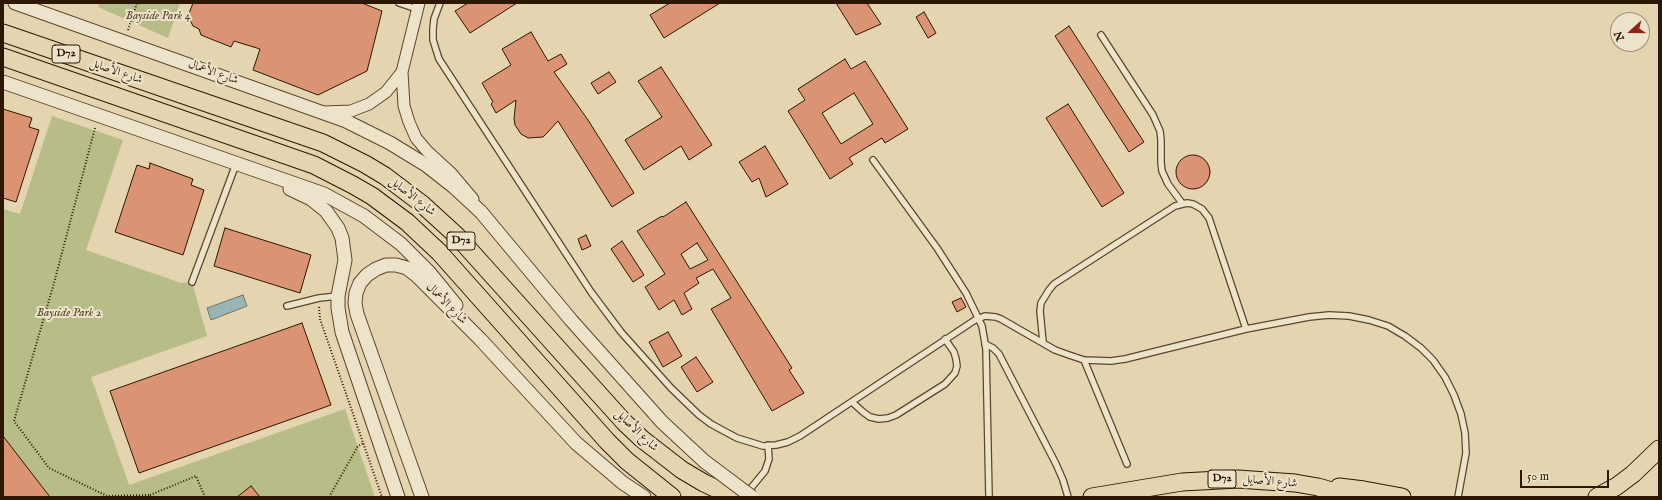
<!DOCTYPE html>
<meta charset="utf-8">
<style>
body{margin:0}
#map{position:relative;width:1662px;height:500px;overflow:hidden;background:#e4d4af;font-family:"IM FELL English",serif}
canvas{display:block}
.frame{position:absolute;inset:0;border:4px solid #2e1700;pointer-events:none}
.north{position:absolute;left:1610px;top:12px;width:40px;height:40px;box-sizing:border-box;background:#ede3cb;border:1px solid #a1917a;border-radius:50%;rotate:249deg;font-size:11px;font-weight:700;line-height:16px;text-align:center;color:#2e1700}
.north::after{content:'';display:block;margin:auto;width:14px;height:18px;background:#8f2418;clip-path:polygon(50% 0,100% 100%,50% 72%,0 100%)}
.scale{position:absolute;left:1520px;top:470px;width:89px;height:18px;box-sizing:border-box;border:2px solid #2e1700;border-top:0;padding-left:5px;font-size:12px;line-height:14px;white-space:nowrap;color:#2e1700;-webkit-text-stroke:3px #ede3cb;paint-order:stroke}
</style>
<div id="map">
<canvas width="1662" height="500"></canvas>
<div class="frame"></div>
<div class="north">N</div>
<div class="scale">50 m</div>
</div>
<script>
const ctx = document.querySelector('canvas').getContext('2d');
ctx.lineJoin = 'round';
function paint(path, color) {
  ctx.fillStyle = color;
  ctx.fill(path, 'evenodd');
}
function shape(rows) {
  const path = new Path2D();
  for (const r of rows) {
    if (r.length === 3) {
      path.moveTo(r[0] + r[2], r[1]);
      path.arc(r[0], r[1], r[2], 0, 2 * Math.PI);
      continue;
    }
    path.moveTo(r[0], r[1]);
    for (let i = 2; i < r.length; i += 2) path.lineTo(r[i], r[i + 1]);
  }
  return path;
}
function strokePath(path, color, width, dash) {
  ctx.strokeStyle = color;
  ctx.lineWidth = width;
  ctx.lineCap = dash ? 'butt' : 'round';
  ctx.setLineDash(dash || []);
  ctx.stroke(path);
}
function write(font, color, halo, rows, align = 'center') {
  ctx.font = font + ' "IM FELL English",Amiri,serif';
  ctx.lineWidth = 4;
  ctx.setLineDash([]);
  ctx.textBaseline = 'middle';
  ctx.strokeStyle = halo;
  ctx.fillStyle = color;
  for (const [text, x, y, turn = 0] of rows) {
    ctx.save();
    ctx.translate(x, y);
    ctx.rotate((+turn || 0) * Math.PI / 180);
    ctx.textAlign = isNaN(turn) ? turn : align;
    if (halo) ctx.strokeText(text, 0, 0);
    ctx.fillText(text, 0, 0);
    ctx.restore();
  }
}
const green = shape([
 [99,3,180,3,168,38,98,7],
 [52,116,123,140,86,250,181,283,192,282,207,336,91,377,129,485,345,409,375,497,50,497,3,436,3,209,20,214]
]);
const water = shape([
 [243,295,247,306,211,320,207,308,243,295]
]);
const building = shape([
 [193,3,362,3,382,11,367,71,318,95,253,70,260,49,234,41,231,47,201,35,199,29,193,26,188,16,193,3],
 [468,3,517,3,470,33,455,11,468,3],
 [670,3,720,3,664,38,650,15,670,3],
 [836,3,867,3,881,24,856,35,836,3],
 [924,12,936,33,928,38,916,17,924,12],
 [1069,26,1144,142,1129,152,1055,36,1069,26],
 [531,32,548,61,561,54,567,64,554,72,588,120,634,193,612,207,558,121,547,133,543,137,528,138,521,134,515,125,514,119,516,100,496,113,491,104,493,102,482,83,511,65,502,49,531,32],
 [845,59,851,69,865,61,908,129,885,143,882,138,849,158,853,164,830,179,788,111,805,100,798,89,845,59],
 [854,93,873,124,841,144,822,113,854,93],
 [661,67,712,145,689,160,681,146,644,170,625,140,662,117,638,81,661,67],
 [609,72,616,82,598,94,591,83,609,72],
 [1068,104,1124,193,1102,207,1046,118,1068,104],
 [3,109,32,118,29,127,39,130,16,202,3,198,3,109],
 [765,146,788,184,766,197,759,178,752,182,739,162,765,146],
 [1193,172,17],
 [150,163,193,179,191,185,204,190,183,255,115,232,137,165,149,169,150,163],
 [686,202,792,368,789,370,804,393,772,411,711,309,731,298,713,269,696,278,699,283,684,293,692,309,682,315,674,300,659,310,645,287,665,274,637,231,662,216,663,217,686,202],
 [697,243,708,260,690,269,681,254,697,243],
 [225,228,311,255,300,293,214,266,225,228],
 [586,235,591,246,582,250,578,239,586,235],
 [622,241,644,275,633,282,611,249,622,241],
 [961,298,966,307,957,312,952,302,961,298],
 [302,323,331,405,139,473,110,391,302,323],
 [668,332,682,356,663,367,649,342,668,332],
 [696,357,713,382,697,392,681,367,696,357],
 [3,436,50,497,3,497,3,436],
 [251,486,260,497,237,497,251,486]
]);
const path = shape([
 [128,30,137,3],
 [95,128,54,283,14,421,49,468,107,496,150,495,149,497],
 [319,307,320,319,382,497],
 [150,495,196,476,205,497],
 [329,497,358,446,363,443]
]);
const service = shape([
 [399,3,417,9],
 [440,3,434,19,433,29,433,40,439,59,591,292,621,332,671,388,699,415,711,424,737,438,763,446,776,445,788,442,800,436,975,320,985,316,996,317,1001,319,1055,350,1069,355,1084,360,1111,361,1125,359,1246,329,1309,317,1329,315,1349,316,1369,320,1388,326,1405,336,1421,348,1433,360,1445,377,1454,395,1461,414,1465,433,1466,453,1458,497],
 [1101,35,1153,115,1160,131,1161,140,1161,163,1162,171,1168,184,1182,203],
 [873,160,937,248,966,293,982,326,986,349,989,497],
 [192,282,236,164],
 [287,306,319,298,338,296],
 [1043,342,1040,311,1041,303,1049,290,1054,284,1175,206,1187,203,1193,204,1202,209,1209,218,1246,329],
 [985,344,993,348,999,354,1056,464,1063,480,1068,497],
 [1084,360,1127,464],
 [852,402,863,412,870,417,879,419,888,418,896,415,945,384,955,373,957,366,956,359,954,352,945,339],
 [746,494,765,471,769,459,768,445]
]);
const minor = shape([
 [419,3,402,72,404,106,409,122,416,138,427,151,451,173,473,199],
 [324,112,351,111,369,104,386,92,402,72]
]);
const tertiary = shape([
 [15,3,346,121,390,143,426,165,454,187,481,212],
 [3,82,324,194,364,216,401,244,429,272,456,305],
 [290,189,311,199,326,211,338,228,342,238,345,260,338,296,338,308,342,332,398,497],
 [422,497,357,314,355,303,356,293,360,283,367,275,376,269,386,265,396,265,407,268,416,275,480,339,576,443,623,483,644,497]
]);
const primary = shape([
 [3,33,323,143,365,164,385,176,422,204,457,236,624,422,642,439,682,470,704,483,734,497],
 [3,57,314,165,353,185,372,196,407,222,439,252,607,441,627,461,672,497],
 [1339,487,1364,490,1402,497],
 [1092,497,1182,482,1238,479,1295,483,1318,487,1352,497],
 [1597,497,1617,486,1633,474,1659,449]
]);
const tertiaryBridge = shape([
 [481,212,571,320,662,422,704,461,752,497]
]);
const shields = [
 [66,54,28],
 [461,241,28],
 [1222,479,28]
];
const shieldNames = [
 ["D72",66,54],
 ["D72",461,241],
 ["D72",1222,479]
];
const parkNames = [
 ["Bayside Park 4",158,17],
 ["Bayside Park 2",69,314]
];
const streetNames = [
 ["شارع الأصايل",116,72,19],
 ["شارع الأعمال",213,73,19],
 ["شارع الأصايل",412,197,38],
 ["شارع الأعمال",446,304,45],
 ["شارع الأصايل",636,431,44],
 ["شارع الأصايل",1270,482,5]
];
paint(green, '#b7bc88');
paint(water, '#9ab5b6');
strokePath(water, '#6f766d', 1);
paint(building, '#db9473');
strokePath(building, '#2e1700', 1);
strokePath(service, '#5c462c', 8);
strokePath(minor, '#5c462c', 13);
strokePath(tertiary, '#5c462c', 15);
strokePath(primary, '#2e1700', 19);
strokePath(path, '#2e1700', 2, [1, 2]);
strokePath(service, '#ede3cb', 5.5);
strokePath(minor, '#ede3cb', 11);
strokePath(tertiary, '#ede3cb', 13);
strokePath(primary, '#e4d4af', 17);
strokePath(tertiaryBridge, '#5c462c', 15, []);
strokePath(tertiaryBridge, '#ede3cb', 13);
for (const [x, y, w] of shields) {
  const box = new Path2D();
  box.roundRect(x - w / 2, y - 9, w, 18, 3);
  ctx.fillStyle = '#ede3cb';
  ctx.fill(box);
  strokePath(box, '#2e1700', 1);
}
write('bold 11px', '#2e1700', null, shieldNames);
write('italic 12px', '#574929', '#ede3cb', parkNames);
write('12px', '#2e1700', '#ede3cb', streetNames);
</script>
